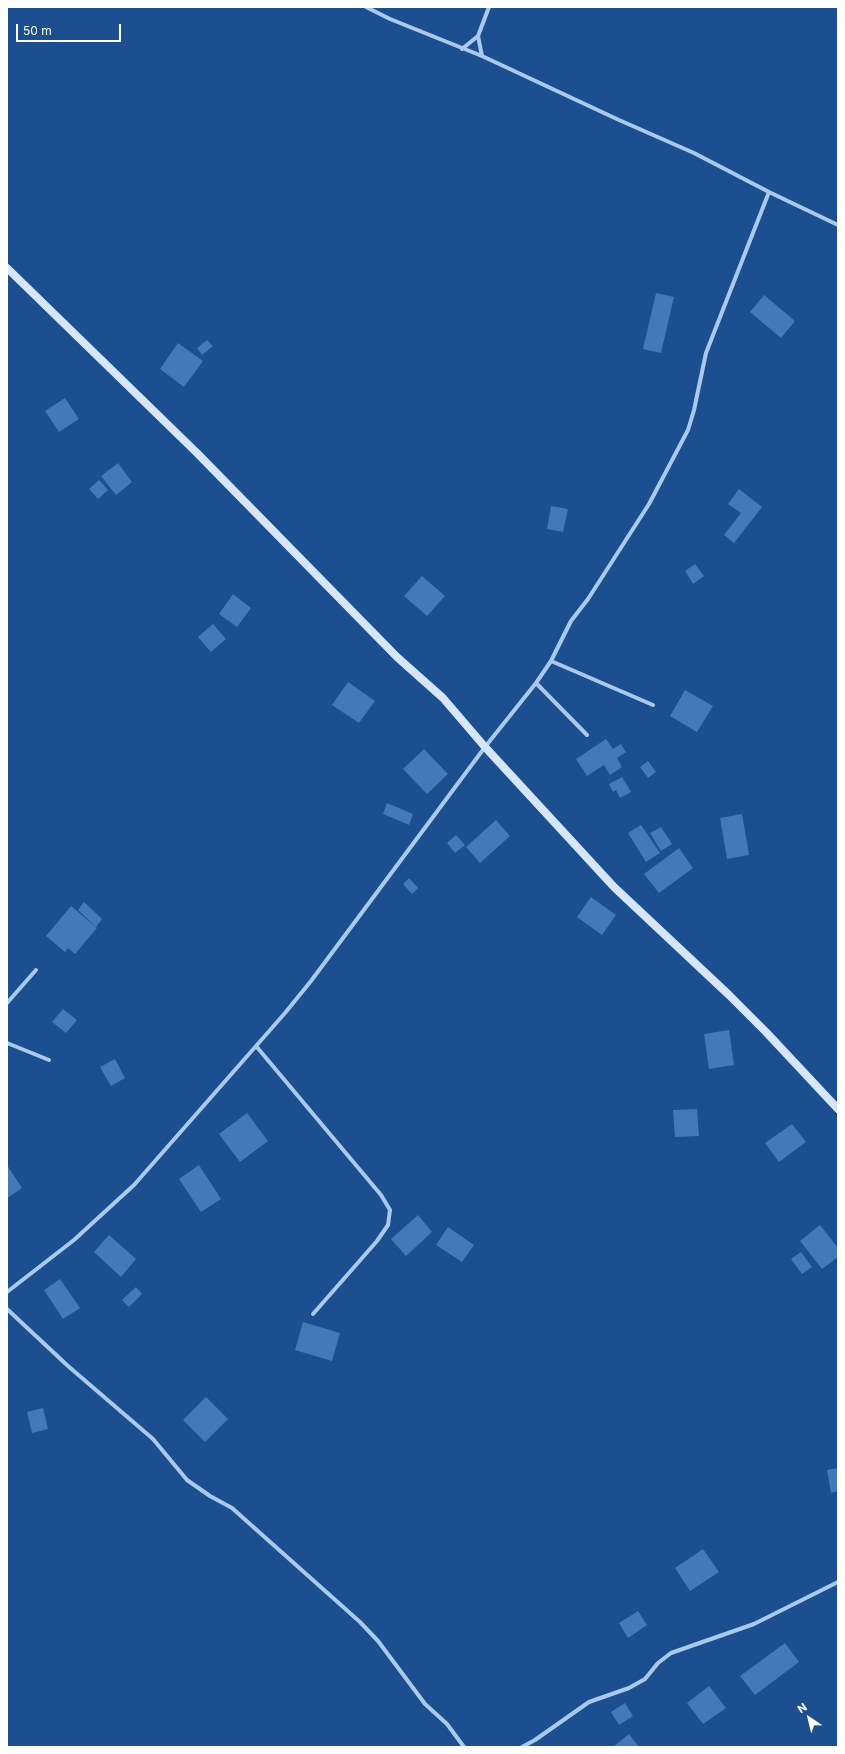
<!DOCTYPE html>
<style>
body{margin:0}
#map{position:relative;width:845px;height:1754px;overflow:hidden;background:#1b4f8f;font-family:Inter,sans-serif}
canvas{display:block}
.frame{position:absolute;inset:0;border:8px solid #fff;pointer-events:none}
.north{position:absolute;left:789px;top:1698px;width:40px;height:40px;-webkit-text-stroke:3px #1b4f8f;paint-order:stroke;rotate:325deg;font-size:11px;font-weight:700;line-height:16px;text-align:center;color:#fff}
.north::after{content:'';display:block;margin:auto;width:14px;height:18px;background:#fff;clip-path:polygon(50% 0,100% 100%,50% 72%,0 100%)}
.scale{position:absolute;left:16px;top:24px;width:105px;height:18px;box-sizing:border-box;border:2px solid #fff;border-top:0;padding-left:5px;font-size:12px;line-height:14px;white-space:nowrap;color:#fff;-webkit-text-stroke:3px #1b4f8f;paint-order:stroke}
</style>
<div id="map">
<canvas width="845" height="1754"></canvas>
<div class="frame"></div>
<div class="north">N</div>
<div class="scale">50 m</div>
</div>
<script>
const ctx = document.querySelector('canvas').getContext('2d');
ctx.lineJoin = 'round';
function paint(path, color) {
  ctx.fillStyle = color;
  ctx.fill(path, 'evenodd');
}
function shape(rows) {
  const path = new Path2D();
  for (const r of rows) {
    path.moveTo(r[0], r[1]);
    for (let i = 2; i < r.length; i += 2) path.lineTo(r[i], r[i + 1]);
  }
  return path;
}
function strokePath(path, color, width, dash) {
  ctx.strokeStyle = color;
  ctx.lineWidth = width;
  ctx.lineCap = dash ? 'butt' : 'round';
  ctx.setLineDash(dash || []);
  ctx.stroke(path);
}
const building = shape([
 [656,293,674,297,661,353,643,349],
 [764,295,795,321,781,338,750,312],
 [207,340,213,346,202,355,197,348],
 [178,343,203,361,184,387,160,369],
 [65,398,79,419,59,432,45,411],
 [118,463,132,482,116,495,101,476],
 [99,480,108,490,98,499,89,489],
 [739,489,762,507,734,543,724,535,741,513,728,504],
 [551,506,568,509,563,532,547,529],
 [695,564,704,576,693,584,685,571],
 [422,576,445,596,427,616,404,596],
 [233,594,251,608,237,627,219,614],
 [213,624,226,639,211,652,198,637],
 [348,682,375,701,359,723,332,705],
 [685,690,713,706,697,732,670,716],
 [606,739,613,749,621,744,626,752,617,758,622,767,610,775,604,765,587,776,576,759],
 [424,749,448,774,427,794,403,769],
 [648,761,656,772,648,778,640,767],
 [622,777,631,792,620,798,616,790,613,792,609,784],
 [387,803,413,814,409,825,383,814],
 [742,814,749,855,727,859,720,818],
 [496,820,510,836,480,863,466,847],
 [641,825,660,853,646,862,628,833],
 [661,827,672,844,661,851,650,833],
 [456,835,465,845,455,853,447,843],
 [679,848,693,868,659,893,644,874],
 [409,878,418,888,412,894,403,884],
 [591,897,616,915,602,935,577,917],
 [84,902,102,919,96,927,78,910],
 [71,906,97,928,75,954,68,948,65,952,46,936],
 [63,1009,77,1020,66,1033,52,1022],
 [729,1030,734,1065,709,1069,704,1034],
 [115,1059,125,1078,111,1086,100,1067],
 [697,1109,699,1136,675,1137,673,1110],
 [247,1113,268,1141,240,1162,219,1134],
 [792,1124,806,1142,779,1162,765,1143],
 [7,1165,22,1188,7,1198],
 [199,1165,221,1199,201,1212,179,1179],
 [418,1215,432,1232,406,1256,391,1239],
 [820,1225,838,1248,838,1257,822,1269,800,1241],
 [448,1227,474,1245,462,1262,436,1245],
 [109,1235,136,1259,121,1277,94,1252],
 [801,1252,812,1267,802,1274,791,1259],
 [60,1279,80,1308,63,1319,44,1290],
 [136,1287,142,1294,129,1307,122,1300],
 [303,1322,340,1333,332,1361,295,1350],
 [206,1397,228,1419,205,1442,183,1420],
 [43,1408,48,1429,32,1433,27,1412],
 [838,1468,838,1491,831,1493,827,1470],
 [703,1549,719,1572,690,1591,675,1568],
 [638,1611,647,1625,628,1638,619,1623],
 [785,1643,799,1662,755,1695,740,1676],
 [709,1686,726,1708,703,1724,687,1703],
 [625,1703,633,1716,619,1725,611,1712],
 [629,1734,639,1747,613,1747]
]);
const street = shape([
 [366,7,390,19,482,56,619,120,694,153,769,192,838,225],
 [478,36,482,56],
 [462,49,478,36,489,7],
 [551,661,653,705],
 [536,683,587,735],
 [7,1003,36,970],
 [7,1043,49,1060],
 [256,1046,381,1195,390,1210,388,1225,377,1241,313,1314],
 [7,1292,74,1240,134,1185,285,1013,311,981,485,747,536,683,551,661,571,621,588,599,649,504,688,430,694,410,706,353,769,192],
 [7,1309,68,1366,153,1439,187,1480,210,1496,232,1508,360,1622,378,1641,425,1704,447,1724,464,1747],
 [522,1747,535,1740,589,1702,629,1688,645,1679,658,1663,671,1653,754,1624,838,1582]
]);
const secondary = shape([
 [7,268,197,453,397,657,443,698,485,747,614,887,729,995,766,1032,838,1109]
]);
paint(building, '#4478b7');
strokePath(street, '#a9c9ee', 4);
strokePath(secondary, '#d6e6fa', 8);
</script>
